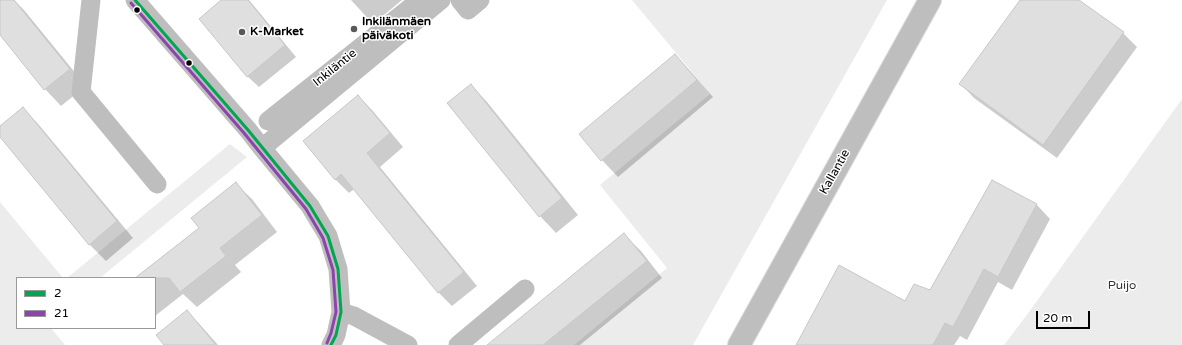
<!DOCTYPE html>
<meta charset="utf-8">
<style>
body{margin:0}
#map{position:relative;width:1182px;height:345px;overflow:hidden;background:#fff;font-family:"Varela Round",sans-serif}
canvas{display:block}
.legend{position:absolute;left:16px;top:277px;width:140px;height:52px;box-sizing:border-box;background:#fff;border:1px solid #999;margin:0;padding:5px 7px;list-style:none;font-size:12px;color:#000}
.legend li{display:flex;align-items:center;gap:8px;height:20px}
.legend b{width:20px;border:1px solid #999}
.scale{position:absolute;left:1036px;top:311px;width:54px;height:18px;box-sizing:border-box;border:2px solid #000;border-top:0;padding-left:5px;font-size:12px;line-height:14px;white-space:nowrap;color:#000;-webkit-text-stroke:3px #fff;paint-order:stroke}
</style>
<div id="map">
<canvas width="1182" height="345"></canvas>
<ul class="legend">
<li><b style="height:5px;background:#00a651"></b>2</li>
<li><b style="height:5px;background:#8e44ad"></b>21</li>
</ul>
<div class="scale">20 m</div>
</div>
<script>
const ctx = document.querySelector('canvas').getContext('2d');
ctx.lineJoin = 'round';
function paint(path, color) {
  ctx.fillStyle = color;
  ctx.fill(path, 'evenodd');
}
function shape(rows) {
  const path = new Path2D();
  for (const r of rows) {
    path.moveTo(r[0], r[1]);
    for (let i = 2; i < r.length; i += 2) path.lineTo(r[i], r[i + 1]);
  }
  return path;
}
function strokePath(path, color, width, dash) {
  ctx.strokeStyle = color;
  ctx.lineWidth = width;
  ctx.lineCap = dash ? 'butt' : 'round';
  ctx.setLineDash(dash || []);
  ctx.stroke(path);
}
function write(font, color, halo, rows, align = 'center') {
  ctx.font = font + ' "Varela Round",sans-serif';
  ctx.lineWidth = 3;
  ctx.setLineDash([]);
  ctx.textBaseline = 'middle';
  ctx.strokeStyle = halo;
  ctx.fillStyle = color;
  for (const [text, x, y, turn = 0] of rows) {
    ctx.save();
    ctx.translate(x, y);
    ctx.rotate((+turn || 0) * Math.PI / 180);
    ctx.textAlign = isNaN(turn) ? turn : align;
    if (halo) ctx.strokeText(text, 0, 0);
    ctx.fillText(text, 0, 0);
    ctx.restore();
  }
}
const green = shape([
 [632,0,887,0,693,345,574,345,667,268,600,185,710,94],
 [1182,99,1182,345,1004,345,1029,312],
 [230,144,247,157,100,278,67,278],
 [0,202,63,278,17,278,17,328,51,328,65,345,0,345]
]);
const shadow = shape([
 [0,0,14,0,24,10,86,86,61,106,45,89,0,34],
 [223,0,249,0,296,57,259,87,247,76],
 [351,0,402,0,373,24],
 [1022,0,1078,0,1123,33,1137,47,1057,158,974,98,961,84],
 [675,55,691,72,713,97,618,177,602,160],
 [471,85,487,102,578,215,556,233,540,216],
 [358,96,372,110,403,147,380,167,477,286,452,306,439,293,354,189,349,193,335,179],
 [23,108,39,125,133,238,106,261,89,244,0,135,0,127],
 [993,181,1037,205,1050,219,1012,290,998,282,967,340,960,336,954,345,797,345,930,292],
 [236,184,252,199,277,232,235,265,241,272,197,307,183,294,155,316,155,278,136,278,200,228],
 [624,235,641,251,662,278,580,345,489,345],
 [187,311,203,328,218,345,166,345]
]);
const building = shape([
 [0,0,14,0,70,69,44,90,0,35,0,0],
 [221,0,248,0,285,45,247,77,199,19,221,0],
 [1020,0,1079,0,1124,32,1043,145,959,84,1020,0],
 [675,54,697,80,601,161,579,134,675,54],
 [471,84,562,198,539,217,447,103,471,84],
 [358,95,390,133,367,153,464,272,438,293,341,174,335,180,303,141,358,95],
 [23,107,117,221,89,245,0,137,0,126,23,107],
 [992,180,1037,204,998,277,984,269,953,327,945,323,933,345,796,345,839,265,905,301,914,284,930,290,992,180],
 [236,182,262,215,220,248,226,256,180,292,169,278,135,278,199,228,191,218,236,182],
 [624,233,647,261,543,345,487,345,624,233],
 [187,310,216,345,164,345,156,335,187,310]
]);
const minor = shape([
 [91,0,81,92,157,184],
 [135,0,248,130,262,148,310,206,328,236,338,269,341,312,336,335,331,345],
 [460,0,468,10,480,0],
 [268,121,420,0],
 [262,148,441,0],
 [341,312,354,316,408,345],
 [458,345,525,289]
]);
const major = shape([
 [739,345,930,0]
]);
const bus1 = shape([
 [135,0,248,130,310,206,328,236,338,269,341,312,336,335,331,345]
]);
const bus2 = shape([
 [131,3,244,133,306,209,323,238,333,270,336,312,331,333,327,343]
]);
const markers = [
 [137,10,3.5,"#000"],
 [354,29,4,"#595959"],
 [242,32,4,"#595959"],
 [189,63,3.5,"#000"]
];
const poiNames = [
 ["Inkilänmäen",362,22],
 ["päiväkoti",362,36],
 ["K-Market",250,32]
];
const streetNames = [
 ["Inkiläntie",335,68,-39],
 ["Kallantie",835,172,-61]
];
const parkNames = [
 ["Puijo",1122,286]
];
paint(green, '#ececec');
paint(shadow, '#0003');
paint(building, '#dfdfdf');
strokePath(building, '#c7c7c7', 1);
strokePath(major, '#dbdbdb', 24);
strokePath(minor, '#bebebe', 19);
strokePath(major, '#bebebe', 22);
strokePath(bus1, '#00a651', 3);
strokePath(bus2, '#8e44ad', 3);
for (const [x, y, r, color] of markers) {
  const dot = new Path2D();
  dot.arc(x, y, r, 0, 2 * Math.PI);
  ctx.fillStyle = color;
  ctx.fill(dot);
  strokePath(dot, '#fff', 1.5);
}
write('bold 12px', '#000', '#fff', poiNames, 'left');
write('12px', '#000', '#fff', streetNames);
write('12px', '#333', '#fff', parkNames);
</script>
